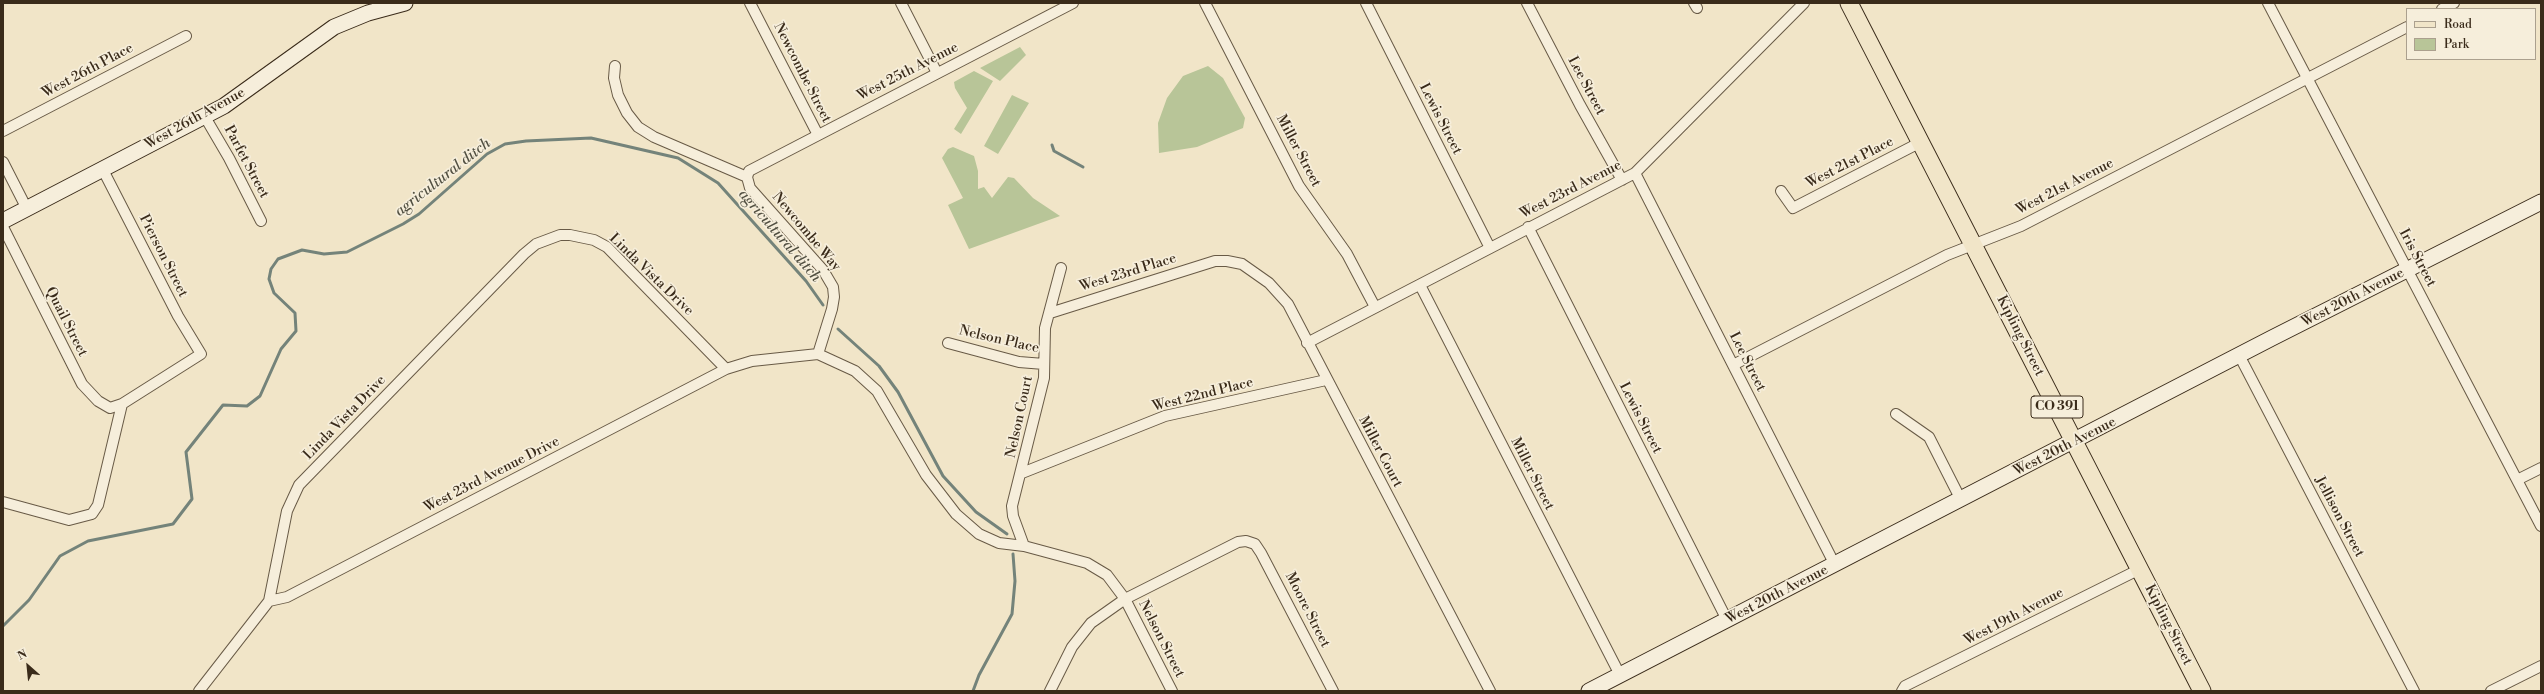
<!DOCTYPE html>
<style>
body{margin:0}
#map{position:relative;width:2544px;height:694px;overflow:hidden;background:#f1e5c8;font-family:"Libre Bodoni",serif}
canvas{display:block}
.frame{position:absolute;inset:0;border:4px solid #3a2b1a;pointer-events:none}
.legend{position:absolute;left:2406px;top:8px;width:130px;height:52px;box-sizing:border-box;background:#f6eedb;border:1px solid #aba08e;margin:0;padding:5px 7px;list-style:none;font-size:12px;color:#3a2b1a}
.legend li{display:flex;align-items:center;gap:8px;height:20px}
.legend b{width:20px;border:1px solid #aba08e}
.north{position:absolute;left:8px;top:646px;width:40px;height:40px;-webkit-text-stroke:3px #f6eedb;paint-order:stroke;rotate:333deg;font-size:11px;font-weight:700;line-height:16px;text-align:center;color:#3a2b1a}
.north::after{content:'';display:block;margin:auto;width:14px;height:18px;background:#3a2b1a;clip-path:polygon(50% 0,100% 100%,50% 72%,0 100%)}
</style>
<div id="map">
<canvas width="2544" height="694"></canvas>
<div class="frame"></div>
<ul class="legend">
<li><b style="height:5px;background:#f1e5c8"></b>Road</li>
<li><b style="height:11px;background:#b8c598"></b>Park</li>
</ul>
<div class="north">N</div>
</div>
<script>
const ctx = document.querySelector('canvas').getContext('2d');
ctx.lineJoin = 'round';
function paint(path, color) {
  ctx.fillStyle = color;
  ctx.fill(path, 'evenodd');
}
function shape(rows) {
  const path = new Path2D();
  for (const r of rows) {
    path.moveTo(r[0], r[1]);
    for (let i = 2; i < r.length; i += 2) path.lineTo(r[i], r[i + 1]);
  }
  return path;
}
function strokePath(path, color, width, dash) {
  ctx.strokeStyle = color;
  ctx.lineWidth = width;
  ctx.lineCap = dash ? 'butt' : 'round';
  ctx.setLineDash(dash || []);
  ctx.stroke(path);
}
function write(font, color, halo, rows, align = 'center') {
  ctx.font = font + ' "Libre Bodoni",serif';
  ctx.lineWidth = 3.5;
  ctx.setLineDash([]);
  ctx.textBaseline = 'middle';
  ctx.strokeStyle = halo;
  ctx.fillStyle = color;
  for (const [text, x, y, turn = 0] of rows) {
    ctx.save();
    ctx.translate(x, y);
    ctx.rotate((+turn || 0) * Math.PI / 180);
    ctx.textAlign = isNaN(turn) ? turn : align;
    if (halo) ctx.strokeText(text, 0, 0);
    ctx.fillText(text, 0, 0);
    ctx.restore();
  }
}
const green = shape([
 [1020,47,1026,55,1000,81,980,68],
 [1208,66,1223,78,1245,118,1243,128,1197,147,1159,153,1158,123,1167,98,1183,76],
 [974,71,993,81,961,134,954,129,967,108,955,88,954,82],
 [1012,95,1029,103,998,154,984,146],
 [953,147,974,156,978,171,978,189,984,187,992,198,1008,177,1014,178,1033,198,1060,216,969,249,948,205,963,198,942,158,948,149]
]);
const stream = shape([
 [1052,145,1054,151,1083,167],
 [838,329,879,366,898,392,943,476,976,512,1007,534],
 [3,626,29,600,60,556,88,541,173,524,192,499,186,452,223,405,247,406,260,396,281,349,296,331,295,313,274,293,269,279,271,269,278,259,302,250,324,254,347,252,403,224,419,214,487,154,505,144,526,141,591,138,678,158,718,183,806,281,823,305],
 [973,691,979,675,1012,614,1015,581,1013,554]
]);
const street = shape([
 [750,3,818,135],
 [901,3,937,73],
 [1205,3,1299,186,1347,254,1375,307],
 [1366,3,1490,248],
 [1527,3,1580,105,1622,180],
 [1694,3,1697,8],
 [2268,3,2541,526],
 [2442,9,2454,3],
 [615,66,614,78,618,95,627,113,638,127,654,137,747,177],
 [205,117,229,158,261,221],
 [3,131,186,36],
 [3,162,27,209],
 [1635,173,1835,565],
 [1781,191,1793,208,1921,142],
 [3,227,82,384,98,401,110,408,122,404],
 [1528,227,1727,620],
 [1420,285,1620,675],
 [1050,313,1215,261,1227,261,1242,264,1269,283,1288,304,1490,691],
 [948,343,1019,362,1044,364],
 [1307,343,1635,173,1804,3],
 [818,354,832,309,834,297,833,287,823,270,750,188,747,177,749,171,1073,3],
 [2239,355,2414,691],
 [1733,365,1947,255,2021,226,2407,27],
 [1896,414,1929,437,1961,500],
 [1022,473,1165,416,1326,380],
 [2519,479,2541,468],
 [3,502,69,520,92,514,98,505,122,404,201,354,178,316,103,170],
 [1024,546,1013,516,1012,506,1044,378,1045,328,1061,268],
 [269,601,287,597,726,369,752,361,818,354,855,371,877,391,926,475,956,514,979,534,999,543,1024,546,1087,563,1107,575,1125,599,1172,691],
 [199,691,269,601,287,511,299,485,524,254,536,244,560,235,570,235,594,240,607,247,726,369],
 [1050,691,1072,647,1091,623,1125,599,1238,542,1246,541,1255,544,1261,553,1333,691],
 [1902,691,1905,686,2140,569],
 [2491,691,2541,666]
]);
const secondary = shape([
 [3,221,224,106,334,27,368,13,405,3],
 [1589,691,2272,338,2541,202]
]);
const primary = shape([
 [1849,3,2202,691]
]);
const shields = [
 [2057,407,52]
];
const shieldNames = [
 ["CO 391",2057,407]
];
const streetNames = [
 ["West 26th Place",88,71,-28],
 ["West 25th Avenue",908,72,-27],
 ["Newcombe Street",802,73,63],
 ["Lee Street",1586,86,62],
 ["West 26th Avenue",195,119,-29],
 ["Lewis Street",1440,119,63],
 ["Miller Street",1298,151,62],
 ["Parfet Street",246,162,62],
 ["West 21st Place",1850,163,-27],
 ["West 21st Avenue",2065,187,-27],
 ["West 23rd Avenue",1571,190,-27],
 ["Newcombe Way",806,232,50],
 ["Pierson Street",163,256,63],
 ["Iris Street",2417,258,62],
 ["West 23rd Place",1128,273,-17],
 ["Linda Vista Drive",651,275,44],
 ["West 20th Avenue",2353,298,-27],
 ["Quail Street",66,322,63],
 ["Kipling Street",2020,336,63],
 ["Nelson Place",999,340,13],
 ["Lee Street",1747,362,63],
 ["West 22nd Place",1203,395,-14],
 ["Nelson Court",1020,417,-78],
 ["Linda Vista Drive",345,418,-46],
 ["Lewis Street",1640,418,63],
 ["West 20th Avenue",2065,447,-27],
 ["Miller Court",1380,452,62],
 ["Miller Street",1532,474,63],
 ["West 23rd Avenue Drive",492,475,-27],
 ["Jellison Street",2339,517,62],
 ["West 20th Avenue",1777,595,-27],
 ["Moore Street",1307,610,63],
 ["West 19th Avenue",2014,617,-27],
 ["Kipling Street",2168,625,63],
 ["Nelson Street",1161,639,63]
];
const waterNames = [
 ["agricultural ditch",443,178,-38],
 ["agricultural ditch",779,236,49]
];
paint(green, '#b8c598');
strokePath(stream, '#74837a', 3);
strokePath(street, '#685a46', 12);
strokePath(secondary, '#3a2b1a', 17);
strokePath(primary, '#3a2b1a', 19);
strokePath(street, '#f6eedb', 10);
strokePath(secondary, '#f6eedb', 15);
strokePath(primary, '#f1e5c8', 17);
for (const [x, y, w] of shields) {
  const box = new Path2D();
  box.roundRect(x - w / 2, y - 11, w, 22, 3);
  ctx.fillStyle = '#f6eedb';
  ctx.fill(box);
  strokePath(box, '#3a2b1a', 1);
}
write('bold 13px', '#3a2b1a', null, shieldNames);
write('14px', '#3a2b1a', '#f6eedb', streetNames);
write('italic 15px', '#525042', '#f6eedb', waterNames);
</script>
